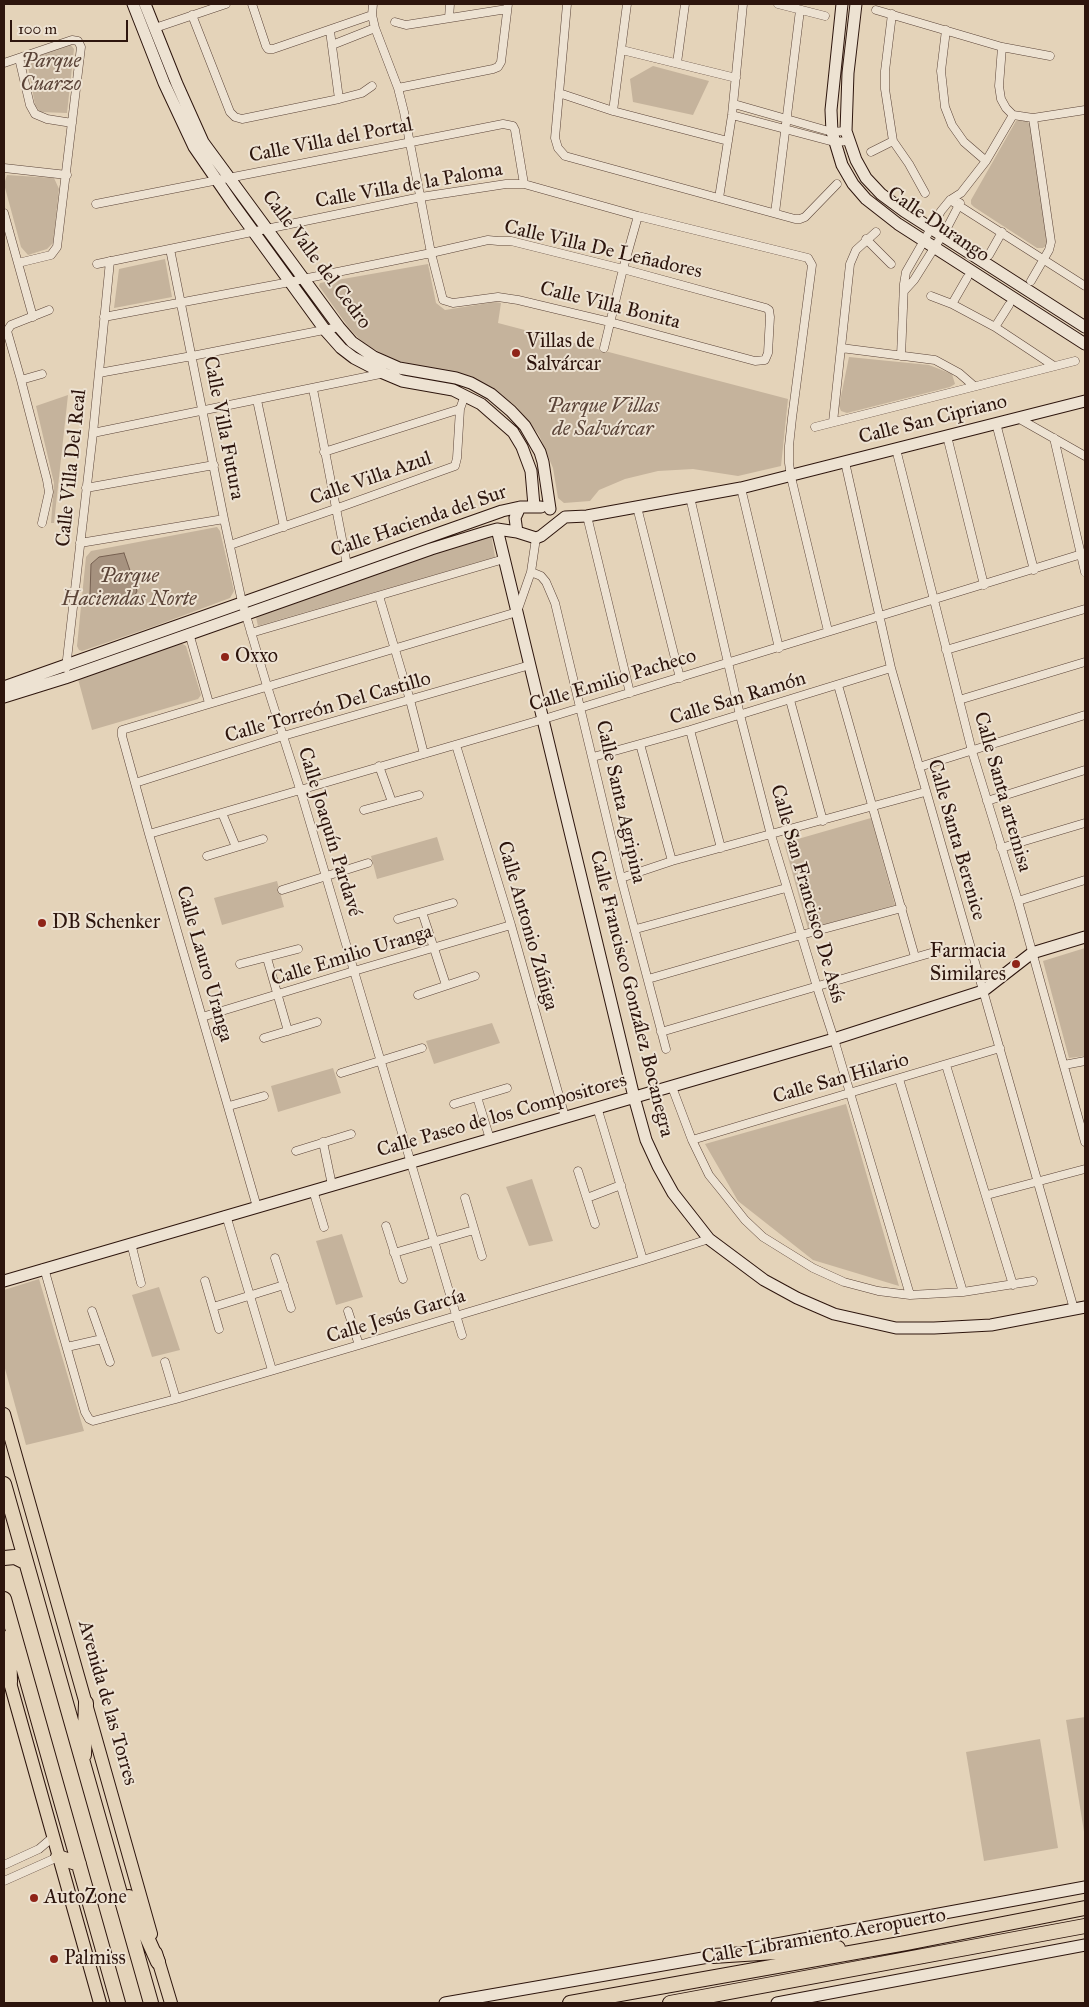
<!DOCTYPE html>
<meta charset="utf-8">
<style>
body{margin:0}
#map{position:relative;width:1089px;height:2007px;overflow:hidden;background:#e4d3b9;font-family:"IM FELL Great Primer",serif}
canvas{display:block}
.frame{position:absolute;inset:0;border:5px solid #2d150d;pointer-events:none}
.scale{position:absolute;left:10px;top:20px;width:118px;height:22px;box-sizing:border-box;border:2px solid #2d150d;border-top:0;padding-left:6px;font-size:15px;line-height:18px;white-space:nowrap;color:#2d150d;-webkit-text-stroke:4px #ede2d2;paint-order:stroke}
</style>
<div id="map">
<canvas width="1089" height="2007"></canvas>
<div class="frame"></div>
<div class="scale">100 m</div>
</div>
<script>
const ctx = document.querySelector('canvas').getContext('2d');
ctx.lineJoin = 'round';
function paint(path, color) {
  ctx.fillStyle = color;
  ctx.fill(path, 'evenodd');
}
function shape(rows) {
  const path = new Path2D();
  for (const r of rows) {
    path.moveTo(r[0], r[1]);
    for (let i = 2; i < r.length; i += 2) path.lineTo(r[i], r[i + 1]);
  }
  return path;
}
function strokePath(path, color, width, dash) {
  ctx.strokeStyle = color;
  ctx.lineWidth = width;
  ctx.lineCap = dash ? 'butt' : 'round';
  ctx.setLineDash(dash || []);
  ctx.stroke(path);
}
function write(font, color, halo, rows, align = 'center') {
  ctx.font = font + ' "IM FELL Great Primer",serif';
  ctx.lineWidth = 4;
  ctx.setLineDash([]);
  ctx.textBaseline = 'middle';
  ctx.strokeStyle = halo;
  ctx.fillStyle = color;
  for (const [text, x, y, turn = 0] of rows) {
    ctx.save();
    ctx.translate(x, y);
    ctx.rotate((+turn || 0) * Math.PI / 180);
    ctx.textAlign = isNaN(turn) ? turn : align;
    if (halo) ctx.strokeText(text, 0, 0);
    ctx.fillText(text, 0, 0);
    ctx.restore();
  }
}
const green = shape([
 [70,44,74,49,67,113,40,112,35,105,27,60],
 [653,66,709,81,693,115,633,102,630,79],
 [1020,120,1027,121,1030,124,1049,244,1043,248,1037,248,974,207,971,204,971,200,1016,121],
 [7,175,54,178,59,189,53,243,47,249,28,255,21,247,4,184],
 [165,259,172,297,114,308,119,269],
 [428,264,436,303,445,310,495,302,501,303,498,323,788,399,781,466,738,476,693,469,658,471,625,479,599,490,590,501,564,503,558,498,553,468,539,435,517,407,493,388,469,377,394,360,363,343,349,328,319,286,320,283],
 [849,357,929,365,952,374,955,384,950,387,847,413,841,411,839,406],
 [68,395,54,523,51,523,54,483,36,406],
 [217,527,220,531,234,591,230,598,155,626,82,651,79,650,77,646,86,557,91,551],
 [491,534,495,557,258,626,256,617],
 [181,643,186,646,201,695,198,699,92,730,78,679],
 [871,818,895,905,808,929,784,843],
 [437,837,444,860,377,879,371,856],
 [277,881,284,907,222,925,214,898],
 [1085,948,1085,1056,1069,1058,1043,961],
 [492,1023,500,1043,434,1064,426,1041],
 [333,1068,341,1093,278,1112,271,1086],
 [846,1104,899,1286,813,1260,738,1201,705,1144],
 [532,1179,553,1241,529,1246,506,1187],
 [342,1234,363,1297,336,1305,316,1241],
 [39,1279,84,1431,26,1445,4,1365,4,1290],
 [159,1287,180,1350,152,1357,132,1295],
 [1085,1717,1085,1838,1066,1720],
 [1040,1739,1058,1848,984,1861,966,1752]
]);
const water = shape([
 [124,553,137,591,134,597,90,595,91,564,99,557,124,553]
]);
const street = shape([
 [252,4,266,46,268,49,273,49,372,15],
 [567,4,555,138,558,148,565,156,795,219,800,219,805,217,837,184],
 [778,4,825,16],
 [876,10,1002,47,1050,56],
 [892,14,885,71,885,89,893,141,909,164,925,193],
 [192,15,230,112,235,117,242,119,339,99,362,93,372,86],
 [449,18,450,4],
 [395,22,406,25,507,9],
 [155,28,226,4],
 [946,30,941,71,945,107,952,125,964,142,986,161],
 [330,31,339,99],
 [332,45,375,28],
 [1002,47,999,86,1001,99,1006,108,1013,115,1033,118,1085,110],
 [622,50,736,78],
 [19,58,30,105,35,114,47,119,72,123],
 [4,63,72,40,78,41,81,47,57,247,51,255,18,263],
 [677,63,685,4],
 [398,88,493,69,498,67,501,62,508,4],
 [559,93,613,111,728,141],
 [734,104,832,132,846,131],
 [613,111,627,4],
 [732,115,834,142,848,141],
 [871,152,893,141],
 [4,168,67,175],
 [719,198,732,115,743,4],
 [950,200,1085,286],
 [96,204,503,124,513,126,515,130,524,184],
 [4,213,33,317],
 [775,213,800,10],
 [866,239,891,264],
 [170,249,224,519,242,602,267,686,300,789,462,1335],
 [989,255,1002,232],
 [97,264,421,197,506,184,524,184,638,216,808,258,812,265,792,418,789,446,789,463,791,477,828,631],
 [1031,281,1049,250,1051,242,1033,118],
 [904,291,914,280,948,226,960,203],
 [931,296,952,304,995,327,1054,366],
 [952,304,967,278],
 [104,317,290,282,303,279,431,253,488,240,498,241,511,241,623,269,766,308,769,310,770,317,768,353,765,360,755,361,610,322,518,300,498,297,453,303,443,300,431,253,404,112,398,88,375,28,372,15,373,4],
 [995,327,1009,305],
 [604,348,623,269,638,216],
 [841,348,935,360,959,373,974,386],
 [901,356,904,284,906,272,941,211,950,200,961,193,986,161,1013,115],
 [99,373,192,356,339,327],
 [21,380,42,374],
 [313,389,347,565],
 [257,400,284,527],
 [1018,418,1085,456],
 [833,422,850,264,856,250,876,232],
 [996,423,1034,570],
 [815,427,1075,361],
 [93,433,385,373],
 [947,436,984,585],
 [1054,438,1085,572],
 [896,449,972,751,1018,901,1085,1142],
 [324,452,460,409],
 [845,462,891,668,1074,1309],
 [86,488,214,465],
 [741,488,779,648],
 [690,497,740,715,771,835,817,987,834,1039,910,1295],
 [637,507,680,678],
 [587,516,630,693],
 [42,523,49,492,47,480,21,380,7,331,11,325,49,310],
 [80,543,224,519],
 [230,545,335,509,455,466,457,458,460,409,465,395],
 [531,572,541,576,546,582,555,603,621,878,666,1049],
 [379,596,410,700,424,754],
 [189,633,209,703],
 [251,633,504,559],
 [946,650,1085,609],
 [66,668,93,433,110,261],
 [838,685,915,957],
 [790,700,823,821],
 [959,700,1085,662],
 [690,730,721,848],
 [640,744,672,861],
 [456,745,511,925,565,1117],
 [593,757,690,730,891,668],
 [379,766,392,802],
 [919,767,1085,715],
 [135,783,283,736,530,665],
 [987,801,1085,770],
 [364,810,419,795],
 [222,813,236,847],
 [149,834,544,719,1085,553],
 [1001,848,1085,823],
 [207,856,263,839],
 [621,878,672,861,925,792],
 [282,890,368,863],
 [1018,901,1085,880],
 [422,912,446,985],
 [398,919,453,903],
 [636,929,786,888],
 [267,958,288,1031],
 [240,964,298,949],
 [648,979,801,935,902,908],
 [418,995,475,976],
 [202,1017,354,971,511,925],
 [661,1032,941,950],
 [264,1038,317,1022],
 [946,1065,1013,1285],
 [1064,1065,1085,1061],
 [341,1073,422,1048],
 [899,1079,963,1292],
 [672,1087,692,1140,709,1175,722,1191,745,1220,763,1237,813,1268,844,1282,878,1291,910,1295,963,1292,1033,1281],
 [477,1097,490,1139],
 [454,1104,507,1088],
 [229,1106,264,1096],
 [597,1107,643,1260],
 [692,1140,1000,1048],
 [323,1142,332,1185],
 [296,1151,351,1134],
 [578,1171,595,1224],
 [313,1190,324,1227],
 [987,1195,1085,1169],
 [465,1198,482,1256],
 [587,1198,621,1185],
 [257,1207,149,834,122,736,122,730,517,612,531,572,536,538],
 [226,1215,272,1370],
 [386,1226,403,1279],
 [131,1243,141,1283],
 [394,1253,474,1230],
 [275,1258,291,1308],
 [44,1268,85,1412,89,1419,93,1421,176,1399,359,1345,643,1260,709,1239],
 [205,1281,219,1329],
 [213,1307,284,1285],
 [92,1311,110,1362],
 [348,1311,359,1345],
 [67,1347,102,1339],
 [165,1362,176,1399],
 [4,1865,39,1849,53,1837],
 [4,1881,58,1857]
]);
const secondary = shape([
 [133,4,164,83,194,147,234,205,325,330,341,348,354,358,383,373,402,381,453,390,481,404,513,432,522,447,531,471,534,506],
 [145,4,177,84,203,142,339,327,352,342,374,357,399,368,456,378,471,383,491,394,511,411,525,426,540,452,543,462,550,509],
 [842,4,831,110,832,132,842,165,853,184,866,199,898,224,1085,344],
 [856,4,848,73,846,131,856,160,866,178,881,194,904,211,1085,327],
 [497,529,634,1097,646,1140,658,1166,673,1193,709,1239,764,1280,797,1298,834,1314,896,1328,934,1328,991,1325,1085,1307],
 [517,532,515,518,520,507],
 [4,687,502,511,520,507,541,507],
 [4,697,65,678,431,549,486,532,497,529,517,532,536,538,541,536,565,517,587,516,741,488,1085,401],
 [4,1281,834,1039,983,991,1032,953,1085,937],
 [755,1948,1085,1887],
 [445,2003,720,1955],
 [777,2003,1085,1945]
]);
const primary = shape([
 [4,1414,151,1934],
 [7,1672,100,2003],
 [156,1953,171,2003]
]);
const highway = shape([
 [4,1484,151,2003],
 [4,1558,15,1557,25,1562],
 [4,1599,118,2003],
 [9,1637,10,1682],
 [84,1755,86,1703],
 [58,1857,79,1864],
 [129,1897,158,1962],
 [713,1956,838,1948],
 [570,2003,906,1943,1085,1908],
 [670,2003,1085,1926]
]);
const markers = [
 [516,353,5,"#8f2418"],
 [225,657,5,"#8f2418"],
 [42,923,5,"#8f2418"],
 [1016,964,5,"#8f2418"],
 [34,1898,5,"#8f2418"],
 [54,1959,5,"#8f2418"]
];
const parkNames = [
 ["Parque",51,62],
 ["Cuarzo",51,85],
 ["Parque Villas",603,407],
 ["de Salvárcar",603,430],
 ["Parque",129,577],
 ["Haciendas Norte",129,600]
];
const streetNames = [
 ["Calle Villa del Portal",331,141,-11],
 ["Calle Villa de la Paloma",409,186,-10],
 ["Calle Durango",938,225,34],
 ["Calle Villa De Leñadores",603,250,13],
 ["Calle Valle del Cedro",316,260,53],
 ["Calle Villa Bonita",610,306,14],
 ["Calle San Cipriano",933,420,-14],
 ["Calle Villa Futura",223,428,79],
 ["Calle Villa Del Real",72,468,-84],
 ["Calle Villa Azul",371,479,-19],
 ["Calle Hacienda del Sur",419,522,-19],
 ["Calle Emilio Pacheco",613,681,-17],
 ["Calle San Ramón",738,699,-17],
 ["Calle Torreón Del Castillo",328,708,-16],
 ["Calle Santa artemisa",1002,792,74],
 ["Calle Santa Agripina",620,802,77],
 ["Calle Joaquín Pardavé",329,832,73],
 ["Calle Santa Berenice",956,840,74],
 ["Calle San Francisco De Asís",807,894,74],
 ["Calle Antonio Zúñiga",527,926,74],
 ["Calle Emilio Uranga",352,956,-17],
 ["Calle Lauro Uranga",204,964,74],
 ["Calle Francisco González Bocanegra",631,994,76],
 ["Calle San Hilario",841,1079,-16],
 ["Calle Paseo de los Compositores",502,1116,-16],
 ["Calle Jesús García",396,1317,-17],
 ["Avenida de las Torres",107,1703,74],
 ["Calle Libramiento Aeropuerto",824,1937,-10]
];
const poiNames = [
 ["Villas de",526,342],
 ["Salvárcar",526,365],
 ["Oxxo",235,657],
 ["DB Schenker",52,923],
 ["Farmacia",1006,952,"right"],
 ["Similares",1006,975,"right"],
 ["AutoZone",44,1898],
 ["Palmiss",64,1959]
];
paint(green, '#c5b39c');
paint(water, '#a6927f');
strokePath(water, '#766051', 1);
strokePath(street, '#5b4438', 9);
strokePath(secondary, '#2d150d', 13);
strokePath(primary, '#2d150d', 14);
strokePath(highway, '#2d150d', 16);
strokePath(street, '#ede2d2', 8);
strokePath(secondary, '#ede2d2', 11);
strokePath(primary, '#e4d3b9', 12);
strokePath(highway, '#e4d3b9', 14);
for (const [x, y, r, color] of markers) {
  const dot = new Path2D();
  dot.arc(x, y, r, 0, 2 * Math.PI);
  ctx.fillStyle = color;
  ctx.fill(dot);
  strokePath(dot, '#ede2d2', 2);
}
write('italic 20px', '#5b4438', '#ede2d2', parkNames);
write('20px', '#2d150d', '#ede2d2', streetNames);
write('20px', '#2d150d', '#ede2d2', poiNames, 'left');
</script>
